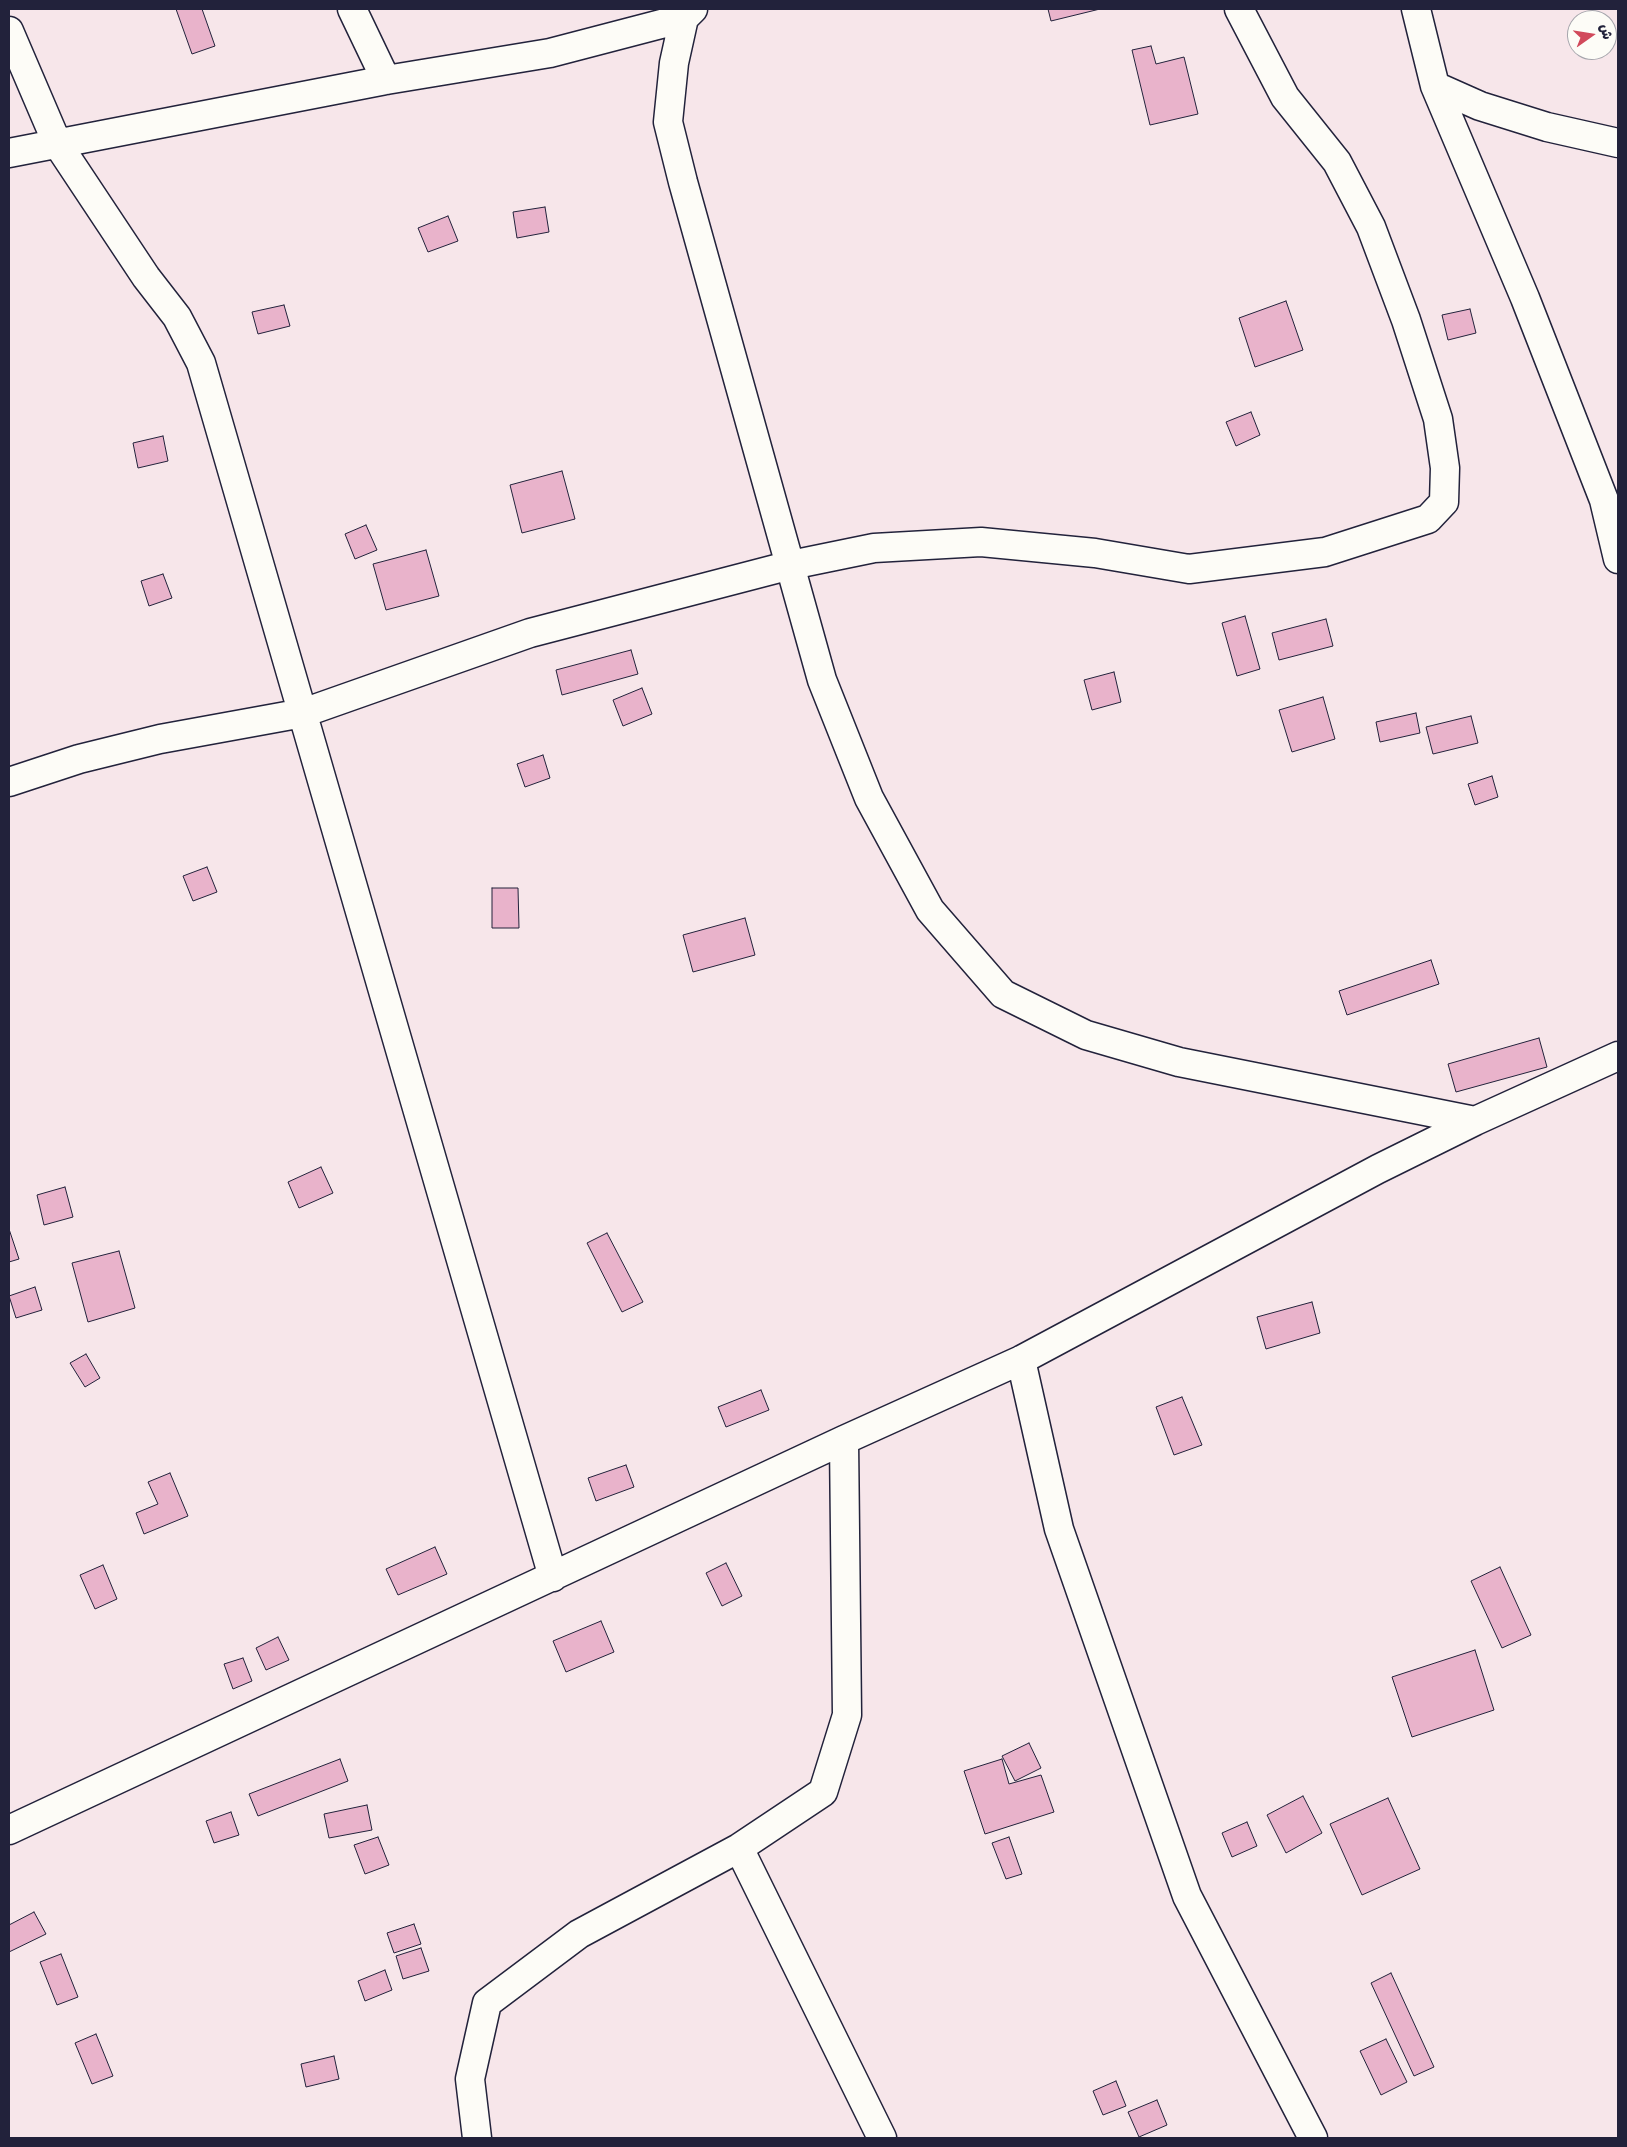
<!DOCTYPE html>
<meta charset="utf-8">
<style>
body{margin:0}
#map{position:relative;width:1627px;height:2147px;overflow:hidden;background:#f7e6ea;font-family:Itim,"Playpen Sans Arabic",sans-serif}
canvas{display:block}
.frame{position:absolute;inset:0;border:10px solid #22223b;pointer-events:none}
.north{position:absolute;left:1567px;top:10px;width:50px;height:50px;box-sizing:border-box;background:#fdfcf7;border:1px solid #a5a5ac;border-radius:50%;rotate:77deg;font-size:14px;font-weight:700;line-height:20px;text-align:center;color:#22223b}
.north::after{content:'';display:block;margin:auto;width:18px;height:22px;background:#d1495b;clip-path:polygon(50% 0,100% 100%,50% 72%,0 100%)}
</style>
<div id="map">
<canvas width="1627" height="2147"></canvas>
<div class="frame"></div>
<div class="north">ش</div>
</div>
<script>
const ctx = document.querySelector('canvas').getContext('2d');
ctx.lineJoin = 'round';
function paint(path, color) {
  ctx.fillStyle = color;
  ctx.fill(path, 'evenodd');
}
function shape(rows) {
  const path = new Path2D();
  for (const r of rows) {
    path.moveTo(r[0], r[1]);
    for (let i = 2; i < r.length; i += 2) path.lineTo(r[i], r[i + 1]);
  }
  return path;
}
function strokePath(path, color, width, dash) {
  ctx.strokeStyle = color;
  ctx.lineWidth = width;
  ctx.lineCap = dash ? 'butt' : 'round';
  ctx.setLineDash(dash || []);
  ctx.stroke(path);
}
const building = shape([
 [176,9,202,9,215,46,192,54,176,9],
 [1048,9,1100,9,1051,21,1048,9],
 [1151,46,1156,64,1184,57,1198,114,1150,125,1132,50,1151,46],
 [545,207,549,232,517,238,513,212,545,207],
 [448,216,458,241,428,252,418,228,448,216],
 [1286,301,1303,350,1255,367,1239,318,1286,301],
 [284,305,290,326,258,334,252,312,284,305],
 [1470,309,1476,333,1448,340,1442,315,1470,309],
 [1251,412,1260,435,1236,446,1226,422,1251,412],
 [163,436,168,461,138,468,133,443,163,436],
 [562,471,575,519,522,533,510,485,562,471],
 [366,525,377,550,355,559,345,534,366,525],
 [426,550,439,596,386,610,373,564,426,550],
 [163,574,172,598,149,606,141,581,163,574],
 [1245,616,1260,669,1237,676,1222,623,1245,616],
 [1326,619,1333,646,1279,660,1272,633,1326,619],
 [631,650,638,674,562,695,556,670,631,650],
 [1114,672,1121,702,1092,710,1084,680,1114,672],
 [642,688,652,714,623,726,613,700,642,688],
 [1323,697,1335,739,1292,752,1279,710,1323,697],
 [1416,713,1420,733,1380,742,1376,722,1416,713],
 [1471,716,1478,743,1433,754,1426,727,1471,716],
 [543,755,550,778,525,787,517,764,543,755],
 [1492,776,1498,797,1475,805,1468,784,1492,776],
 [207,867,217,892,193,901,183,876,207,867],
 [492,888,518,888,519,928,492,928,492,888],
 [745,918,755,955,693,972,683,935,745,918],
 [1431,960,1439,984,1347,1015,1339,991,1431,960],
 [1539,1038,1547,1067,1456,1092,1448,1064,1539,1038],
 [321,1167,333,1193,299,1208,288,1182,321,1167],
 [65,1187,73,1217,44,1225,37,1195,65,1187],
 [9,1229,19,1259,9,1262,9,1229],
 [607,1233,643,1302,622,1312,587,1243,607,1233],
 [119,1251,135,1308,88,1322,72,1263,119,1251],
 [35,1287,42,1310,16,1318,9,1296,35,1287],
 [1312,1302,1320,1333,1266,1349,1257,1317,1312,1302],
 [86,1354,100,1378,85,1387,70,1363,86,1354],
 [761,1390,769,1410,726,1427,718,1407,761,1390],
 [1182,1397,1202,1445,1174,1455,1156,1407,1182,1397],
 [626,1465,634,1487,596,1501,588,1478,626,1465],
 [170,1473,188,1516,144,1534,136,1513,158,1504,148,1482,170,1473],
 [435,1547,447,1574,398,1595,386,1569,435,1547],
 [726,1563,742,1596,722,1606,706,1573,726,1563],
 [103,1565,117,1599,95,1609,80,1575,103,1565],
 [1500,1567,1531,1635,1502,1648,1471,1581,1500,1567],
 [601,1621,614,1652,566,1672,553,1641,601,1621],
 [278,1637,289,1660,266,1670,256,1648,278,1637],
 [1475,1650,1494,1710,1412,1737,1392,1677,1475,1650],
 [243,1658,252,1681,233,1689,224,1664,243,1658],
 [1029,1743,1041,1768,1015,1781,1002,1756,1029,1743],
 [340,1759,348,1781,258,1816,249,1794,340,1759],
 [1002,1759,1009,1784,1041,1775,1054,1812,985,1834,964,1771,1002,1759],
 [1303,1796,1322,1833,1286,1853,1267,1815,1303,1796],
 [1388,1798,1420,1869,1362,1895,1330,1824,1388,1798],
 [367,1805,372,1830,329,1838,324,1814,367,1805],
 [231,1812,239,1835,214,1843,206,1821,231,1812],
 [1247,1822,1257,1846,1232,1857,1222,1833,1247,1822],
 [378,1837,389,1865,365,1874,354,1845,378,1837],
 [1009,1837,1022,1874,1006,1879,992,1843,1009,1837],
 [34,1912,46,1934,9,1952,9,1925,34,1912],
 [414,1924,421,1944,394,1953,387,1933,414,1924],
 [421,1948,429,1971,403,1979,396,1956,421,1948],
 [61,1954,78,1997,57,2005,40,1962,61,1954],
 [385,1970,392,1990,365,2001,358,1981,385,1970],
 [1391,1973,1434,2067,1414,2076,1371,1983,1391,1973],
 [96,2034,113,2076,92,2084,75,2043,96,2034],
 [1386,2039,1407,2082,1381,2095,1360,2051,1386,2039],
 [334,2056,339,2079,306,2087,301,2064,334,2056],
 [1116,2081,1126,2106,1103,2115,1093,2091,1116,2081],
 [1157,2100,1167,2125,1139,2137,1128,2112,1157,2100]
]);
const minor = shape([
 [352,9,386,80],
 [693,9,684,18,674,63,668,122,683,182,822,680,869,798,930,910,1003,994,1086,1035,1179,1062,1475,1121],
 [1416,9,1435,86,1525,298,1604,500,1618,559],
 [9,31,57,143,146,277,177,317,201,363,553,1577],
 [1435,86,1480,106,1547,127,1618,143],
 [9,153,386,80,550,53,684,18],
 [9,782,79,759,160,739,303,713,530,633,791,565,874,548,981,542,1095,553,1189,569,1325,552,1428,519,1444,502,1445,468,1438,419,1406,320,1371,227,1337,162,1285,97,1239,9],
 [1021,1360,1059,1529,1187,1896,1313,2138],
 [9,1830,844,1440,1021,1360,1378,1169,1475,1121,1618,1056],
 [739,1848,882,2138],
 [477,2138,470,2079,487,2003,579,1934,739,1848,823,1792,847,1715,844,1440]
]);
paint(building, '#e9b3cb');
strokePath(building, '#22223b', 1);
strokePath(minor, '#22223b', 31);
strokePath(minor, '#fdfcf7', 28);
</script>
